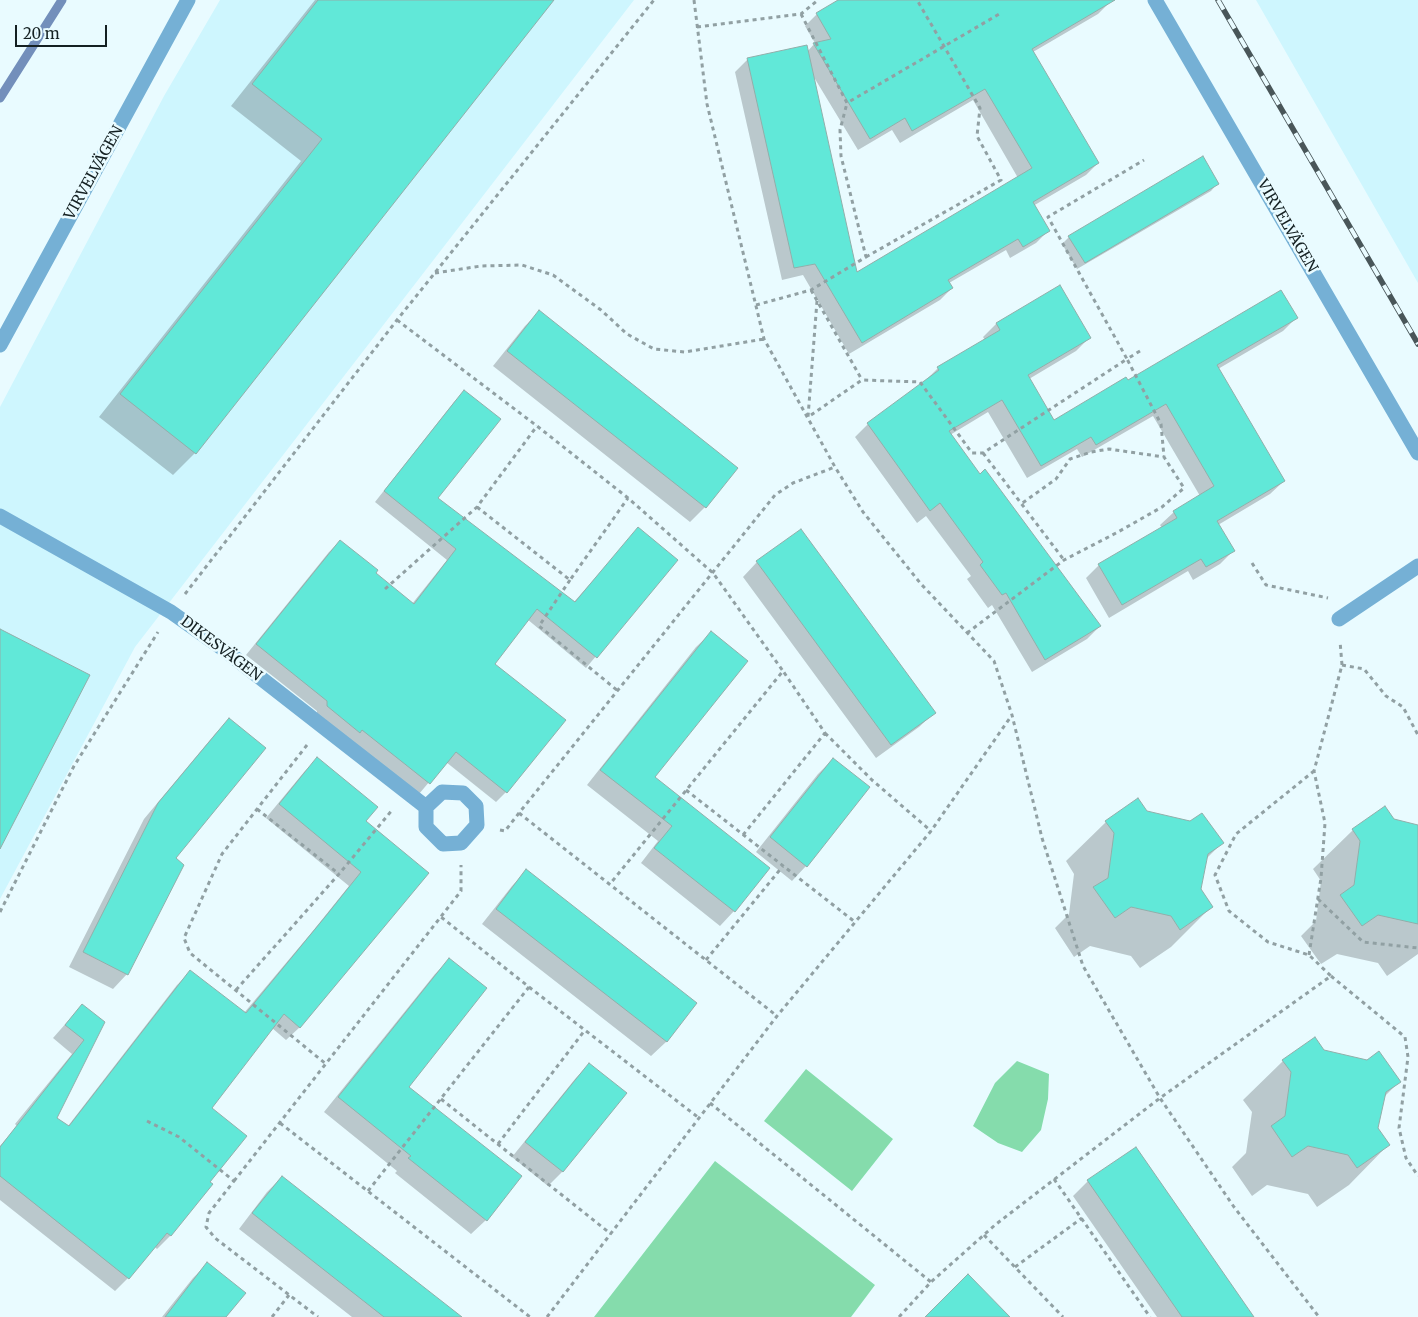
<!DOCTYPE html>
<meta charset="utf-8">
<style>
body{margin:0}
#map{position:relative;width:1418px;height:1317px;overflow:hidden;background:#e9fbff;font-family:Merriweather,serif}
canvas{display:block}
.scale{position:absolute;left:15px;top:25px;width:92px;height:22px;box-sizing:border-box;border:2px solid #142022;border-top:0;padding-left:6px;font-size:15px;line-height:18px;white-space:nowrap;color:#142022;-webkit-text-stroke:4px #e9fbff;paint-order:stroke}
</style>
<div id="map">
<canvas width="1418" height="1317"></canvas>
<div class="scale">20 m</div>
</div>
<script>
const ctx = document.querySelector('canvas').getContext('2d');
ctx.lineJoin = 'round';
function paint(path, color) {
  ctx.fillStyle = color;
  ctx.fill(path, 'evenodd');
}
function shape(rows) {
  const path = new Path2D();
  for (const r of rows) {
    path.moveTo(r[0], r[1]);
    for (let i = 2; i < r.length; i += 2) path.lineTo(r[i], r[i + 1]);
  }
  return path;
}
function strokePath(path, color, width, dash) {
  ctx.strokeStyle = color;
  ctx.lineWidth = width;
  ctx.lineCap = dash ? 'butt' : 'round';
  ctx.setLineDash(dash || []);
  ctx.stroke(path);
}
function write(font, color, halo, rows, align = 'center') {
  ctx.font = font + ' Merriweather,serif';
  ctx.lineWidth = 5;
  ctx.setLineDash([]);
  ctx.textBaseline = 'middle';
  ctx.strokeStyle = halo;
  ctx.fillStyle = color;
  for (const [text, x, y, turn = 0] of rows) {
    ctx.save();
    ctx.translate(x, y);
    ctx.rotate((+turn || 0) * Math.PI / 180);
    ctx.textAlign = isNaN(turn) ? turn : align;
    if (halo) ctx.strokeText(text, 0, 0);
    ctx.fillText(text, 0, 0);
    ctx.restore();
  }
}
const built = shape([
 [220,0,634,0,135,647,0,899,0,407,164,96],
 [1256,0,1418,0,1418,283]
]);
const green = shape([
 [1017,1061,1049,1074,1048,1099,1041,1130,1022,1152,998,1143,973,1126,995,1083],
 [806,1069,893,1139,852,1191,764,1121],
 [715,1161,875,1285,851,1317,594,1317]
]);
const shadow = shape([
 [315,0,552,0,195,453,173,475,99,417,301,161,231,106],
 [841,0,1109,0,1110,2,1098,14,1033,52,1098,163,1086,175,1033,206,1048,231,1036,243,1010,258,1006,250,949,283,952,288,940,300,849,354,803,275,782,280,735,72,748,59,807,52,815,43,805,26,817,14],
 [812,74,858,150,892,130,900,143,973,100,1018,178,856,273],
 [1217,184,1211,191,1077,269,1062,244,1069,237],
 [1059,287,1089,338,1076,351,1029,379,1054,421,1128,382,1296,318,1283,331,1218,369,1284,481,1270,494,1218,525,1233,551,1220,564,1193,580,1188,571,1109,618,1086,578,1099,565,1162,528,1160,525,1174,512,1200,496,1153,416,1082,457,1077,449,1027,478,988,412,950,435,980,476,1100,626,1087,639,1032,672,992,605,988,608,967,579,971,576,926,516,917,523,855,437,868,424,925,381,938,368,985,340,983,337,996,324],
 [539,312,736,468,705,507,690,522,493,366,525,326],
 [464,392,437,498,574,602,638,529,676,561,586,668,527,619,493,665,506,792,496,802,446,762,419,794,317,716,317,711,246,655,329,552,340,541,374,573,412,604,447,560,375,502,454,402],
 [757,562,934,713,919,727,876,758,743,577],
 [711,633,654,778,734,911,720,926,641,863,658,841,587,785,696,647],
 [229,719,127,974,113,989,69,967,144,819,215,734],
 [317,759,364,821,427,873,300,1027,286,1040,272,1028,210,1108,209,1182,171,1235,157,1249,154,1246,128,1278,115,1291,0,1200,0,1146,17,1126,15,1124,72,1054,53,1038,82,1005,103,1022,55,1119,68,1126,177,985,190,972,244,1013,312,932,349,886,266,818,304,772],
 [833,759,869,787,806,866,792,881,756,852,818,774],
 [1147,813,1222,843,1206,859,1199,890,1211,907,1171,947,1140,968,1131,956,1090,946,1074,957,1055,928,1069,914,1074,874,1066,861,1106,822],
 [1418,826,1418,954,1387,976,1378,963,1337,954,1321,964,1301,936,1316,921,1321,881,1313,869,1353,830],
 [526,871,695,1003,666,1042,651,1056,482,924,512,886],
 [449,960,407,1087,486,1220,471,1234,395,1173,397,1171,324,1112,435,974],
 [1323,1051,1399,1082,1383,1098,1376,1128,1388,1145,1349,1185,1317,1207,1308,1194,1267,1185,1252,1196,1232,1167,1246,1153,1252,1112,1243,1100,1283,1061],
 [589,1064,562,1172,548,1186,512,1157,575,1079],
 [1135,1148,1253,1317,1157,1317,1073,1196,1088,1181],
 [282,1177,445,1317,352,1317,239,1229,267,1192],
 [207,1264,225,1317,162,1317,193,1278]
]);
const stream = shape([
 [0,98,62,0]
]);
const building = shape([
 [318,0,554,0,196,454,120,394,322,139,252,84,318,0],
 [838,0,1115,0,1032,49,1099,163,1033,202,1050,231,1023,247,1018,239,948,280,953,288,862,343,815,264,794,268,747,58,807,45,857,272,1032,168,985,89,912,131,905,118,870,139,813,43,831,39,816,13,838,0],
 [1203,156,1219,184,1085,263,1068,236,1203,156],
 [1060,285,1091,338,1028,375,1054,420,1126,377,1128,380,1281,290,1298,318,1217,365,1285,481,1217,521,1235,551,1206,567,1201,559,1122,605,1098,564,1177,518,1173,511,1214,486,1166,404,1096,445,1091,437,1041,466,1002,400,949,431,980,474,985,469,1101,626,1045,660,1006,593,1002,595,980,565,983,562,940,503,930,511,867,423,939,370,937,367,1000,330,996,323,1060,285],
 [539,310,738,468,706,508,507,351,539,310],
 [464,390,501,419,438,498,575,602,638,527,678,560,597,658,537,609,495,664,566,720,507,793,456,752,430,784,362,730,360,733,327,706,327,701,256,644,340,540,378,570,376,573,414,604,456,549,384,491,464,390],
 [801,529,936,713,891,745,756,561,801,529],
 [0,629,90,675,0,849,0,629],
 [711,631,748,661,655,777,770,868,735,912,654,848,672,826,600,770,711,631],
 [229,718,266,748,176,858,184,865,128,975,83,952,158,803,229,718],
 [317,757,378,807,366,821,429,873,300,1028,284,1014,212,1108,247,1136,210,1182,213,1184,171,1236,167,1233,129,1279,0,1176,0,1147,84,1040,65,1025,82,1004,105,1022,57,1118,69,1126,190,970,246,1013,325,917,361,872,279,804,317,757],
 [833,758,870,787,807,867,770,837,833,758],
 [1138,798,1147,811,1190,821,1202,813,1224,843,1208,854,1201,889,1213,907,1180,930,1171,916,1131,907,1115,918,1093,887,1108,878,1114,833,1105,821,1138,798],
 [1385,806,1394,819,1418,825,1418,924,1378,915,1362,926,1340,895,1354,885,1360,841,1352,829,1385,806],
 [526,869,697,1003,667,1042,496,909,526,869],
 [449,958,487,988,409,1087,522,1176,487,1221,408,1158,411,1156,338,1097,449,958],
 [1315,1037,1324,1050,1367,1060,1379,1051,1401,1082,1386,1092,1378,1128,1390,1145,1357,1168,1348,1155,1308,1146,1292,1157,1271,1126,1285,1116,1291,1072,1282,1060,1315,1037],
 [589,1063,627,1093,563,1172,525,1142,589,1063],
 [1136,1147,1254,1317,1182,1317,1087,1180,1136,1147],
 [282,1176,393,1263,462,1317,384,1317,314,1262,252,1213,282,1176],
 [207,1262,246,1293,226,1317,165,1317,207,1262],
 [968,1274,1010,1317,925,1317,968,1274]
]);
const path = shape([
 [694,0,707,104,764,339,835,467,863,512,921,584,994,661,1012,715,1042,838,1083,966,1160,1098,1234,1207,1319,1317],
 [801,14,847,103,1001,13],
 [697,27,801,14,818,0],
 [866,257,1001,180,977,136,980,108,917,0],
 [435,273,481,266,522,265,553,275,601,310,627,334,654,349,685,352,764,339],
 [811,290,862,380],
 [817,301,808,417,862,380,920,382,972,453,983,453,1127,359,1161,424,1164,457],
 [756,305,811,290,866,257,841,156,840,130,847,103],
 [397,320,537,426,628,498,713,573,783,671,610,884],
 [1140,351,1127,359,1048,217,1144,160],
 [983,453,1064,560],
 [477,507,570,580,628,498],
 [1252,563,1266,585,1328,598],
 [570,580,539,626,618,691],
 [385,589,477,507,537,426],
 [185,594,397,320,654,0],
 [967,633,1064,560,1118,532,1162,507,1184,488,1164,457,1109,449,1091,452,1070,459,1056,479,1021,504],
 [1342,665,1364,669,1386,696,1403,707,1418,735],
 [825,733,872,780,931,831],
 [307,745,222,854,184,938,190,953,326,1064],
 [686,790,855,922],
 [257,809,339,874],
 [519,813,777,1016],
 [500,830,505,831,519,813,775,495,793,483,835,467],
 [743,835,825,733,783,671],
 [1318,899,1363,942,1418,948],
 [0,912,74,766,158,632],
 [1309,955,1321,878,1325,823,1314,771,1342,665,1340,641],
 [706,960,783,866],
 [1331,976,1405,1037,1408,1057,1399,1128,1406,1158,1418,1176],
 [529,987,699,1118],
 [236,990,339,874,393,809],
 [441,1099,611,1234],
 [710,1103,931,1282],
 [147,1121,179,1137,234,1181,209,1213,206,1227,215,1238,318,1317],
 [280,1123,530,1317],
 [498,1144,585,1030],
 [1054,1179,1150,1317],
 [234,1181,461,891,461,865],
 [368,1191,529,987,441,917],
 [984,1235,1063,1317],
 [1015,1267,1082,1218],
 [272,1317,289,1295],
 [547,1317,777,1016,931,831,1012,715],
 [899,1317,931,1282,995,1225,1160,1098,1331,976,1309,955,1268,942,1229,911,1215,875,1236,834,1314,771]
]);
const street = shape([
 [1155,0,1418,453],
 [0,345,188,0],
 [0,516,171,612,226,651,426,807],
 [1339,619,1418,566],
 [442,792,463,793,476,806,477,825,461,843,443,844,426,827,426,807,442,792]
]);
const rail = shape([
 [1218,0,1418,344]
]);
const streetNames = [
 ["VIRVELVÄGEN",94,173,-61],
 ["VIRVELVÄGEN",1287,226,60],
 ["DIKESVÄGEN",221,649,37]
];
paint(built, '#cef6fe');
paint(green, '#85dcac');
paint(shadow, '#0003');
strokePath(stream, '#738fbb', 9);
paint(building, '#61e8d8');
strokePath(building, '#91aeaa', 1);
strokePath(path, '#91a0a3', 3, [4, 4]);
strokePath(street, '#75b0d5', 15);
strokePath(rail, '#495659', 5.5);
strokePath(rail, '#e9fbff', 4, [11]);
write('15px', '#142022', '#e9fbff', streetNames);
</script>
